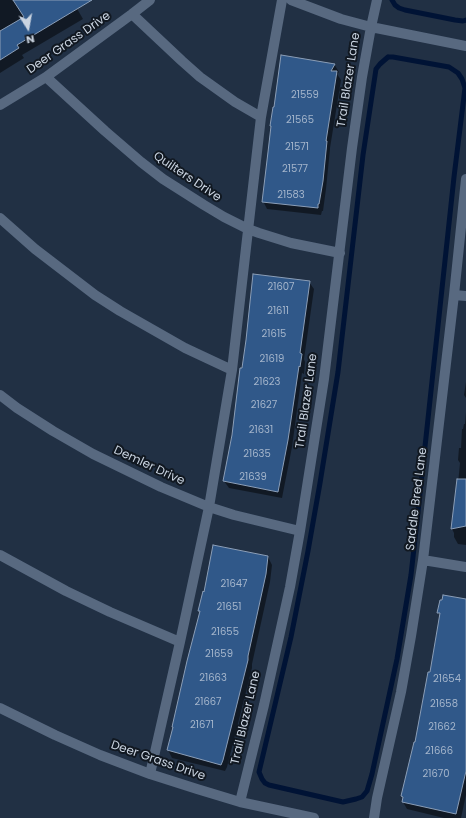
<!DOCTYPE html>
<style>
body{margin:0}
#map{position:relative;width:466px;height:818px;overflow:hidden;background:#213044;font-family:Poppins,sans-serif}
canvas{display:block}
.north{position:absolute;left:8px;top:8px;width:40px;height:40px;-webkit-text-stroke:3px #111821;paint-order:stroke;rotate:169deg;font-size:11px;font-weight:700;line-height:16px;text-align:center;color:#cad4e1}
.north::after{content:'';display:block;margin:auto;width:14px;height:18px;background:#cad4e1;clip-path:polygon(50% 0,100% 100%,50% 72%,0 100%)}
</style>
<div id="map">
<canvas width="466" height="818"></canvas>
<div class="north">N</div>
</div>
<script>
const ctx = document.querySelector('canvas').getContext('2d');
ctx.lineJoin = 'round';
function paint(path, color) {
  ctx.fillStyle = color;
  ctx.fill(path, 'evenodd');
}
function shape(rows) {
  const path = new Path2D();
  for (const r of rows) {
    path.moveTo(r[0], r[1]);
    for (let i = 2; i < r.length; i += 2) path.lineTo(r[i], r[i + 1]);
  }
  return path;
}
function strokePath(path, color, width, dash) {
  ctx.strokeStyle = color;
  ctx.lineWidth = width;
  ctx.lineCap = dash ? 'butt' : 'round';
  ctx.setLineDash(dash || []);
  ctx.stroke(path);
}
function write(font, color, halo, rows, align = 'center') {
  ctx.font = font + ' Poppins,sans-serif';
  ctx.lineWidth = 4;
  ctx.setLineDash([]);
  ctx.textBaseline = 'middle';
  ctx.strokeStyle = halo;
  ctx.fillStyle = color;
  for (const [text, x, y, turn = 0] of rows) {
    ctx.save();
    ctx.translate(x, y);
    ctx.rotate((+turn || 0) * Math.PI / 180);
    ctx.textAlign = isNaN(turn) ? turn : align;
    if (halo) ctx.strokeText(text, 0, 0);
    ctx.fillText(text, 0, 0);
    ctx.restore();
  }
}
const shadow = shape([
 [0,0,72,0,83,19,22,55,24,58,0,73],
 [334,64,339,72,337,74,341,80,330,148,330,149,326,189,323,211,322,211,321,215,267,209,263,201,269,152],
 [309,282,314,289,304,359,305,362,304,374,302,373,292,447,282,498,229,488,224,481,243,369],
 [466,382,466,398,464,395],
 [466,412,466,545,458,544,454,537,454,533,452,529,456,494,457,494,460,463,458,460,459,448,461,448,462,429,463,429,464,424,465,424],
 [268,557,272,565,270,582,252,664,252,668,227,767,225,771,172,758,168,750,201,613,199,611],
 [466,600,466,795,461,818,444,818,407,809,403,802,404,800,402,796,416,744,430,673,440,616,438,612]
]);
const stream = shape([
 [392,0,395,5,399,8,405,10,455,20,463,21,466,20],
 [388,57,393,57,449,67,458,73,462,79,465,88,454,177,417,521,411,575,397,659,372,774,367,791,362,797,356,799,343,802,269,785,265,783,262,779,259,772,291,637,308,551,320,483,338,372,363,155,376,69,380,64,388,57]
]);
const building = shape([
 [13,0,92,0,17,45,19,48,0,60,0,31,24,17,13,0],
 [281,55,335,64,331,71,337,71,326,141,327,141,323,181,319,204,318,204,318,208,262,202,268,152,271,126,270,126,273,107,274,107,281,55],
 [253,274,310,281,300,353,302,354,300,367,299,366,288,440,278,492,223,481,232,435,240,368,242,368,246,340,253,274],
 [457,479,466,479,466,526,451,529,457,479],
 [213,545,268,556,266,574,248,656,248,660,223,760,221,765,167,750,173,727,172,727,187,661,200,611,198,611,203,591,204,592,213,545],
 [443,595,466,599,466,771,456,814,402,802,403,797,401,796,414,742,415,742,428,672,430,672,440,613,437,613,440,600,442,600,443,595]
]);
const minor = shape([
 [291,0,341,19,371,27,466,46],
 [132,14,182,61,200,77,235,102,261,117],
 [46,77,105,131,141,162,163,179,204,205,224,217,248,229,259,233,291,243,340,253],
 [0,105,46,77,132,14,150,0],
 [0,218,35,249,95,295,120,311,185,348,232,370],
 [454,295,466,296],
 [0,395,17,408,53,431,93,454,161,487,209,507,234,515,300,531],
 [0,555,66,591,110,612,180,642],
 [423,560,466,567],
 [0,708,55,735,100,755,150,774,197,789,240,802,314,818],
 [150,774,180,642,209,507,232,370,261,117,282,0],
 [240,802,264,705,290,587,300,531,324,379,352,148,362,77,371,27,377,0],
 [374,818,377,798,401,692,411,636,423,560,454,295,466,179]
]);
const numberNames = [
 ["21559",305,95],
 ["21565",300,120],
 ["21571",297,147],
 ["21577",295,169],
 ["21583",291,195],
 ["21607",281,287],
 ["21611",278,311],
 ["21615",274,334],
 ["21619",272,359],
 ["21623",267,382],
 ["21627",264,405],
 ["21631",261,430],
 ["21635",257,454],
 ["21639",253,477],
 ["21647",234,584],
 ["21651",229,607],
 ["21655",225,632],
 ["21659",219,654],
 ["21663",213,678],
 ["21654",447,679],
 ["21667",208,702],
 ["21658",444,704],
 ["21671",202,725],
 ["21662",442,727],
 ["21666",439,751],
 ["21670",436,774]
];
const streetNames = [
 ["Deer Grass Drive",69,43,-35],
 ["Trail Blazer Lane",349,80,-81],
 ["Quilters Drive",187,177,34],
 ["Trail Blazer Lane",307,401,-82],
 ["Demler Drive",149,466,25],
 ["Saddle Bred Lane",417,499,-83],
 ["Trail Blazer Lane",246,718,-77],
 ["Deer Grass Drive",158,761,19]
];
paint(shadow, '#0007');
strokePath(stream, '#001335', 5);
paint(building, '#305889');
strokePath(building, '#8b9eb7', 1);
strokePath(minor, '#586980', 10);
write('10px', '#a4b5cb', null, numberNames);
write('12px', '#cad4e1', '#111821', streetNames);
</script>
